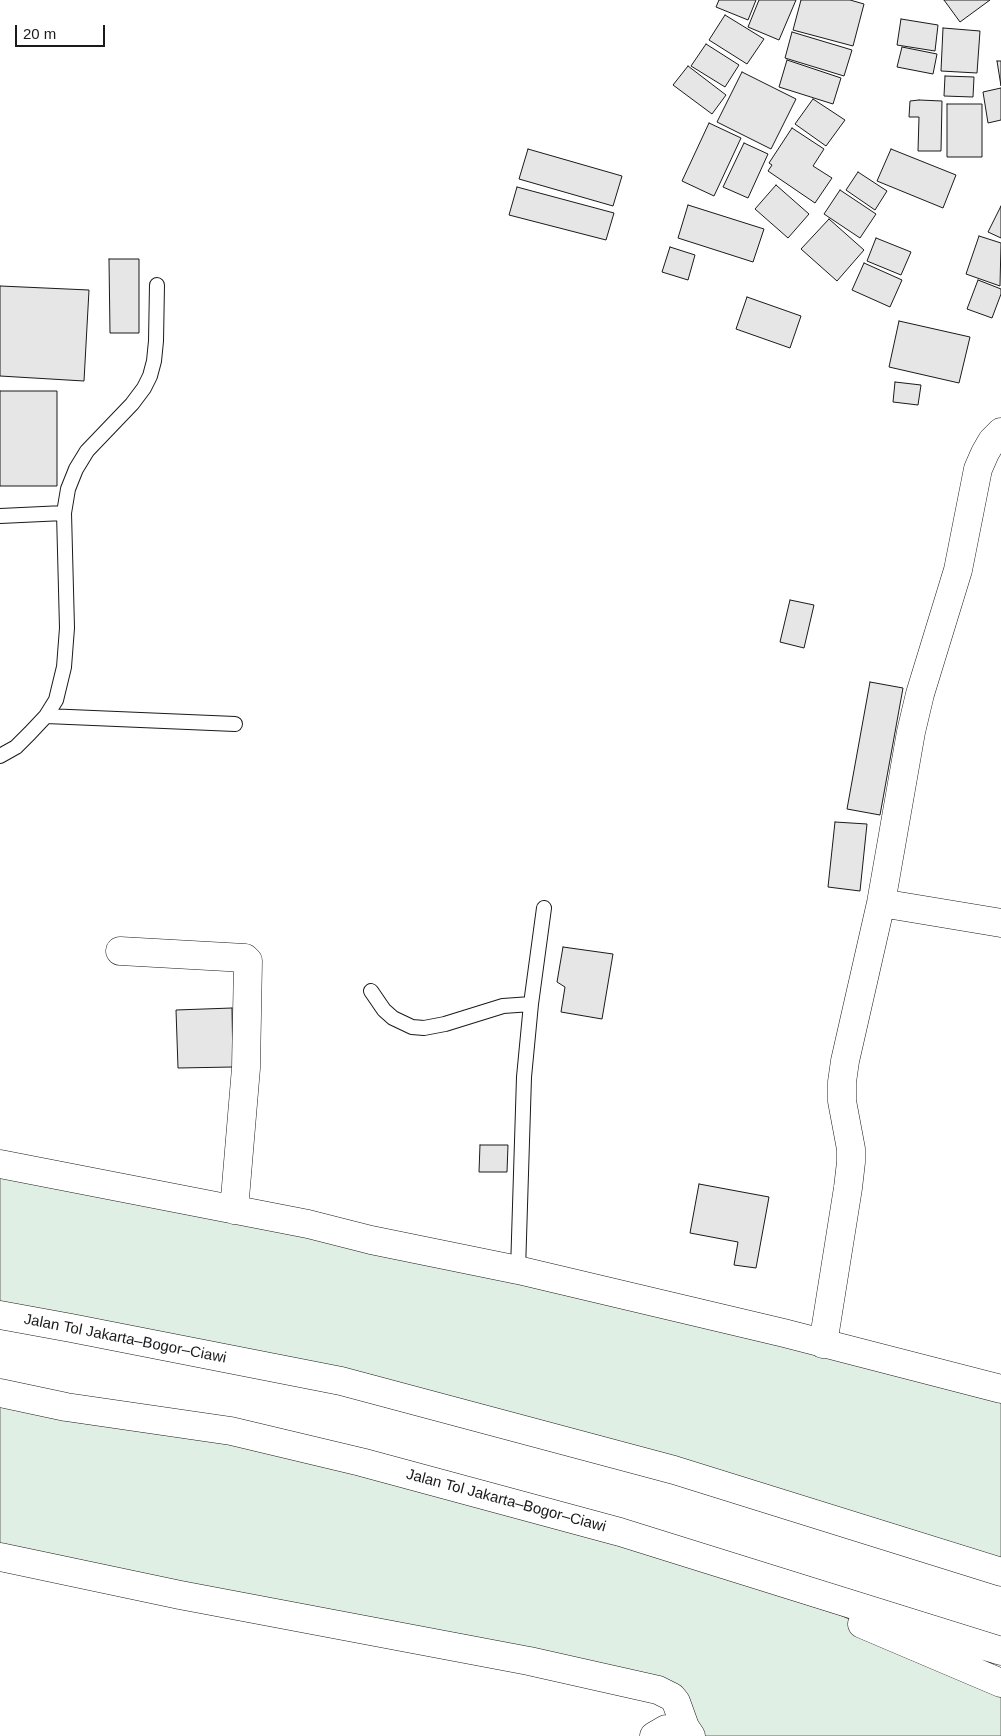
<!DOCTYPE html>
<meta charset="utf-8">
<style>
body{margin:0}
#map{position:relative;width:1001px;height:1736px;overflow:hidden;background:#fff;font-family:Helvetica,sans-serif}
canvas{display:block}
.scale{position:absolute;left:15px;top:25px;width:90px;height:22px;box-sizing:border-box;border:2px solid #1a1a1a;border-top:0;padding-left:6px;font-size:15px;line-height:18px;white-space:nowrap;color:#1a1a1a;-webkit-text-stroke:4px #fff;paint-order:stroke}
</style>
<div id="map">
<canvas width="1001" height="1736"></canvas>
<div class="scale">20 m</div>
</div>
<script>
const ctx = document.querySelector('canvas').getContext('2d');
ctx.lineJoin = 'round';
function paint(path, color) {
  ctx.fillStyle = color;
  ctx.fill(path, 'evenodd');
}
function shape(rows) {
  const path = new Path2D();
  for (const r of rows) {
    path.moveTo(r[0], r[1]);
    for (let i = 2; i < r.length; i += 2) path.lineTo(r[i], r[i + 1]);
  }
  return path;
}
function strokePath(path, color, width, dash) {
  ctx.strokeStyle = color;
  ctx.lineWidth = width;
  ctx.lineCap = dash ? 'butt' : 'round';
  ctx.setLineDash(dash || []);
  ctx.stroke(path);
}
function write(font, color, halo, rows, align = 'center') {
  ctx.font = font + ' Helvetica,sans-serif';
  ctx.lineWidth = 4;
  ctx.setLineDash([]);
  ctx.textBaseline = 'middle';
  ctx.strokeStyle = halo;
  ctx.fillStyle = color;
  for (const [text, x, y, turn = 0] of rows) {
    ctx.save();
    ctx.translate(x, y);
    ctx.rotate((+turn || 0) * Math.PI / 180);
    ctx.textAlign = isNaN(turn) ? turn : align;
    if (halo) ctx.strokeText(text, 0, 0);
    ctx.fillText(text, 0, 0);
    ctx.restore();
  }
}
const green = shape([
 [0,1161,1001,1389,1001,1572,674,1470,0,1316,0,1161],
 [0,1394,361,1462,840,1615,1001,1687,1001,1736,691,1736,676,1702,0,1557,0,1394]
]);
const building = shape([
 [719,0,756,0,748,20,716,7,719,0],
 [759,0,796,0,779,40,748,27,759,0],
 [801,0,850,0,864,4,853,46,793,30,801,0],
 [944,0,990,0,960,22,944,0],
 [725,15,764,39,747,64,709,40,725,15],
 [901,19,938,25,935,51,897,45,901,19],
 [943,28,980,31,977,73,941,71,943,28],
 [792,32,852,50,844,76,785,58,792,32],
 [706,44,739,65,725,87,691,66,706,44],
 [902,47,937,54,933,74,897,67,902,47],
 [787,60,841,78,833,104,779,87,787,60],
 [997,61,1001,61,1001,86,997,61],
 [688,66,726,95,712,114,673,85,688,66],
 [742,72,796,99,771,149,717,122,742,72],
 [945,76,974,77,973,97,944,96,945,76],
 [1001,88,1001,120,988,123,983,92,1001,88],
 [813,99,845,120,826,146,795,124,813,99],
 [919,100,942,101,941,151,918,151,919,117,909,117,910,101,919,100],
 [947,104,982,104,982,157,947,157,947,104],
 [709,123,741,138,714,196,682,181,709,123],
 [792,128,824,149,813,166,832,178,815,203,768,171,772,165,769,163,792,128],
 [744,143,768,154,748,198,723,187,744,143],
 [528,149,622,176,613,206,519,179,528,149],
 [891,149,956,175,943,208,877,181,891,149],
 [858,172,887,191,875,210,846,190,858,172],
 [776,185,809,214,788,238,755,209,776,185],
 [517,187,614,213,606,240,509,215,517,187],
 [840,190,876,214,860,238,824,214,840,190],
 [688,205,764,229,753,262,678,238,688,205],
 [1001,206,1001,238,988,232,1001,206],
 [829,219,864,250,837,281,801,249,829,219],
 [979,236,1001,243,1000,286,966,274,979,236],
 [876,238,911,252,901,275,867,261,876,238],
 [670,247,695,255,688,280,662,272,670,247],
 [109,259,139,259,139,333,110,333,109,259],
 [864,263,902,280,890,307,852,290,864,263],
 [978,280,1001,289,1001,294,992,318,967,309,978,280],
 [0,286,89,290,84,381,0,376,0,286],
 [747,297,801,316,790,348,736,329,747,297],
 [899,321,970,337,959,383,889,367,899,321],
 [895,382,921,385,918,405,893,402,895,382],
 [0,391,57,391,57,486,0,486,0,391],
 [790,600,814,605,804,648,780,642,790,600],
 [870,682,903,688,880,815,847,809,870,682],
 [835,822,867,824,860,891,828,887,835,822],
 [563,947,613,954,602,1019,561,1012,565,987,557,982,563,947],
 [232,1008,233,1067,178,1068,176,1010,232,1008],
 [480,1145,508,1145,507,1172,479,1172,480,1145],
 [699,1184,769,1197,756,1268,734,1265,738,1242,690,1233,699,1184]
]);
const lane = shape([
 [0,516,64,513],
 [46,716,235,724],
 [0,756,16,747,30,733,46,716,56,700,64,667,67,628,64,513,68,489,76,469,87,451,132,404,144,388,150,376,154,361,156,341,157,285],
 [371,991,384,1010,393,1018,412,1027,424,1028,445,1024,503,1006,531,1004],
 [518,1270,524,1077,531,1004,544,908]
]);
const street = shape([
 [881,903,1001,923],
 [120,951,245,958,248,961,246,1068,234,1210],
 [0,1164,308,1224,371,1240,518,1270,784,1333,1001,1389],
 [823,1344,848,1188,851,1162,851,1149,842,1101,842,1082,845,1061,881,903,911,732,920,694,958,570,978,469,985,453,992,441,1001,432],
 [0,1557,180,1595,529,1661,658,1690,672,1697,676,1702,685,1727,691,1736],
 [654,1736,666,1729,674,1730,686,1736]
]);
const highway = shape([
 [0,1315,71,1328,341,1381,674,1470,1001,1572],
 [0,1393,66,1407,231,1431,361,1462,620,1532,1001,1651],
 [862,1624,1001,1683]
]);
const streetNames = [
 ["Jalan Tol Jakarta–Bogor–Ciawi",125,1339,11],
 ["Jalan Tol Jakarta–Bogor–Ciawi",506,1501,15]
];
paint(green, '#e0efe3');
strokePath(green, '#6a6a6a', 1);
paint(building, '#e6e6e6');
strokePath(building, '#1a1a1a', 1);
strokePath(lane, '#1a1a1a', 16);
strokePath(street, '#1a1a1a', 29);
strokePath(highway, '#1a1a1a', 29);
strokePath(lane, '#fff', 14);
strokePath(street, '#fff', 28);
strokePath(highway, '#fff', 28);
write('15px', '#1a1a1a', '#fff', streetNames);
</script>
